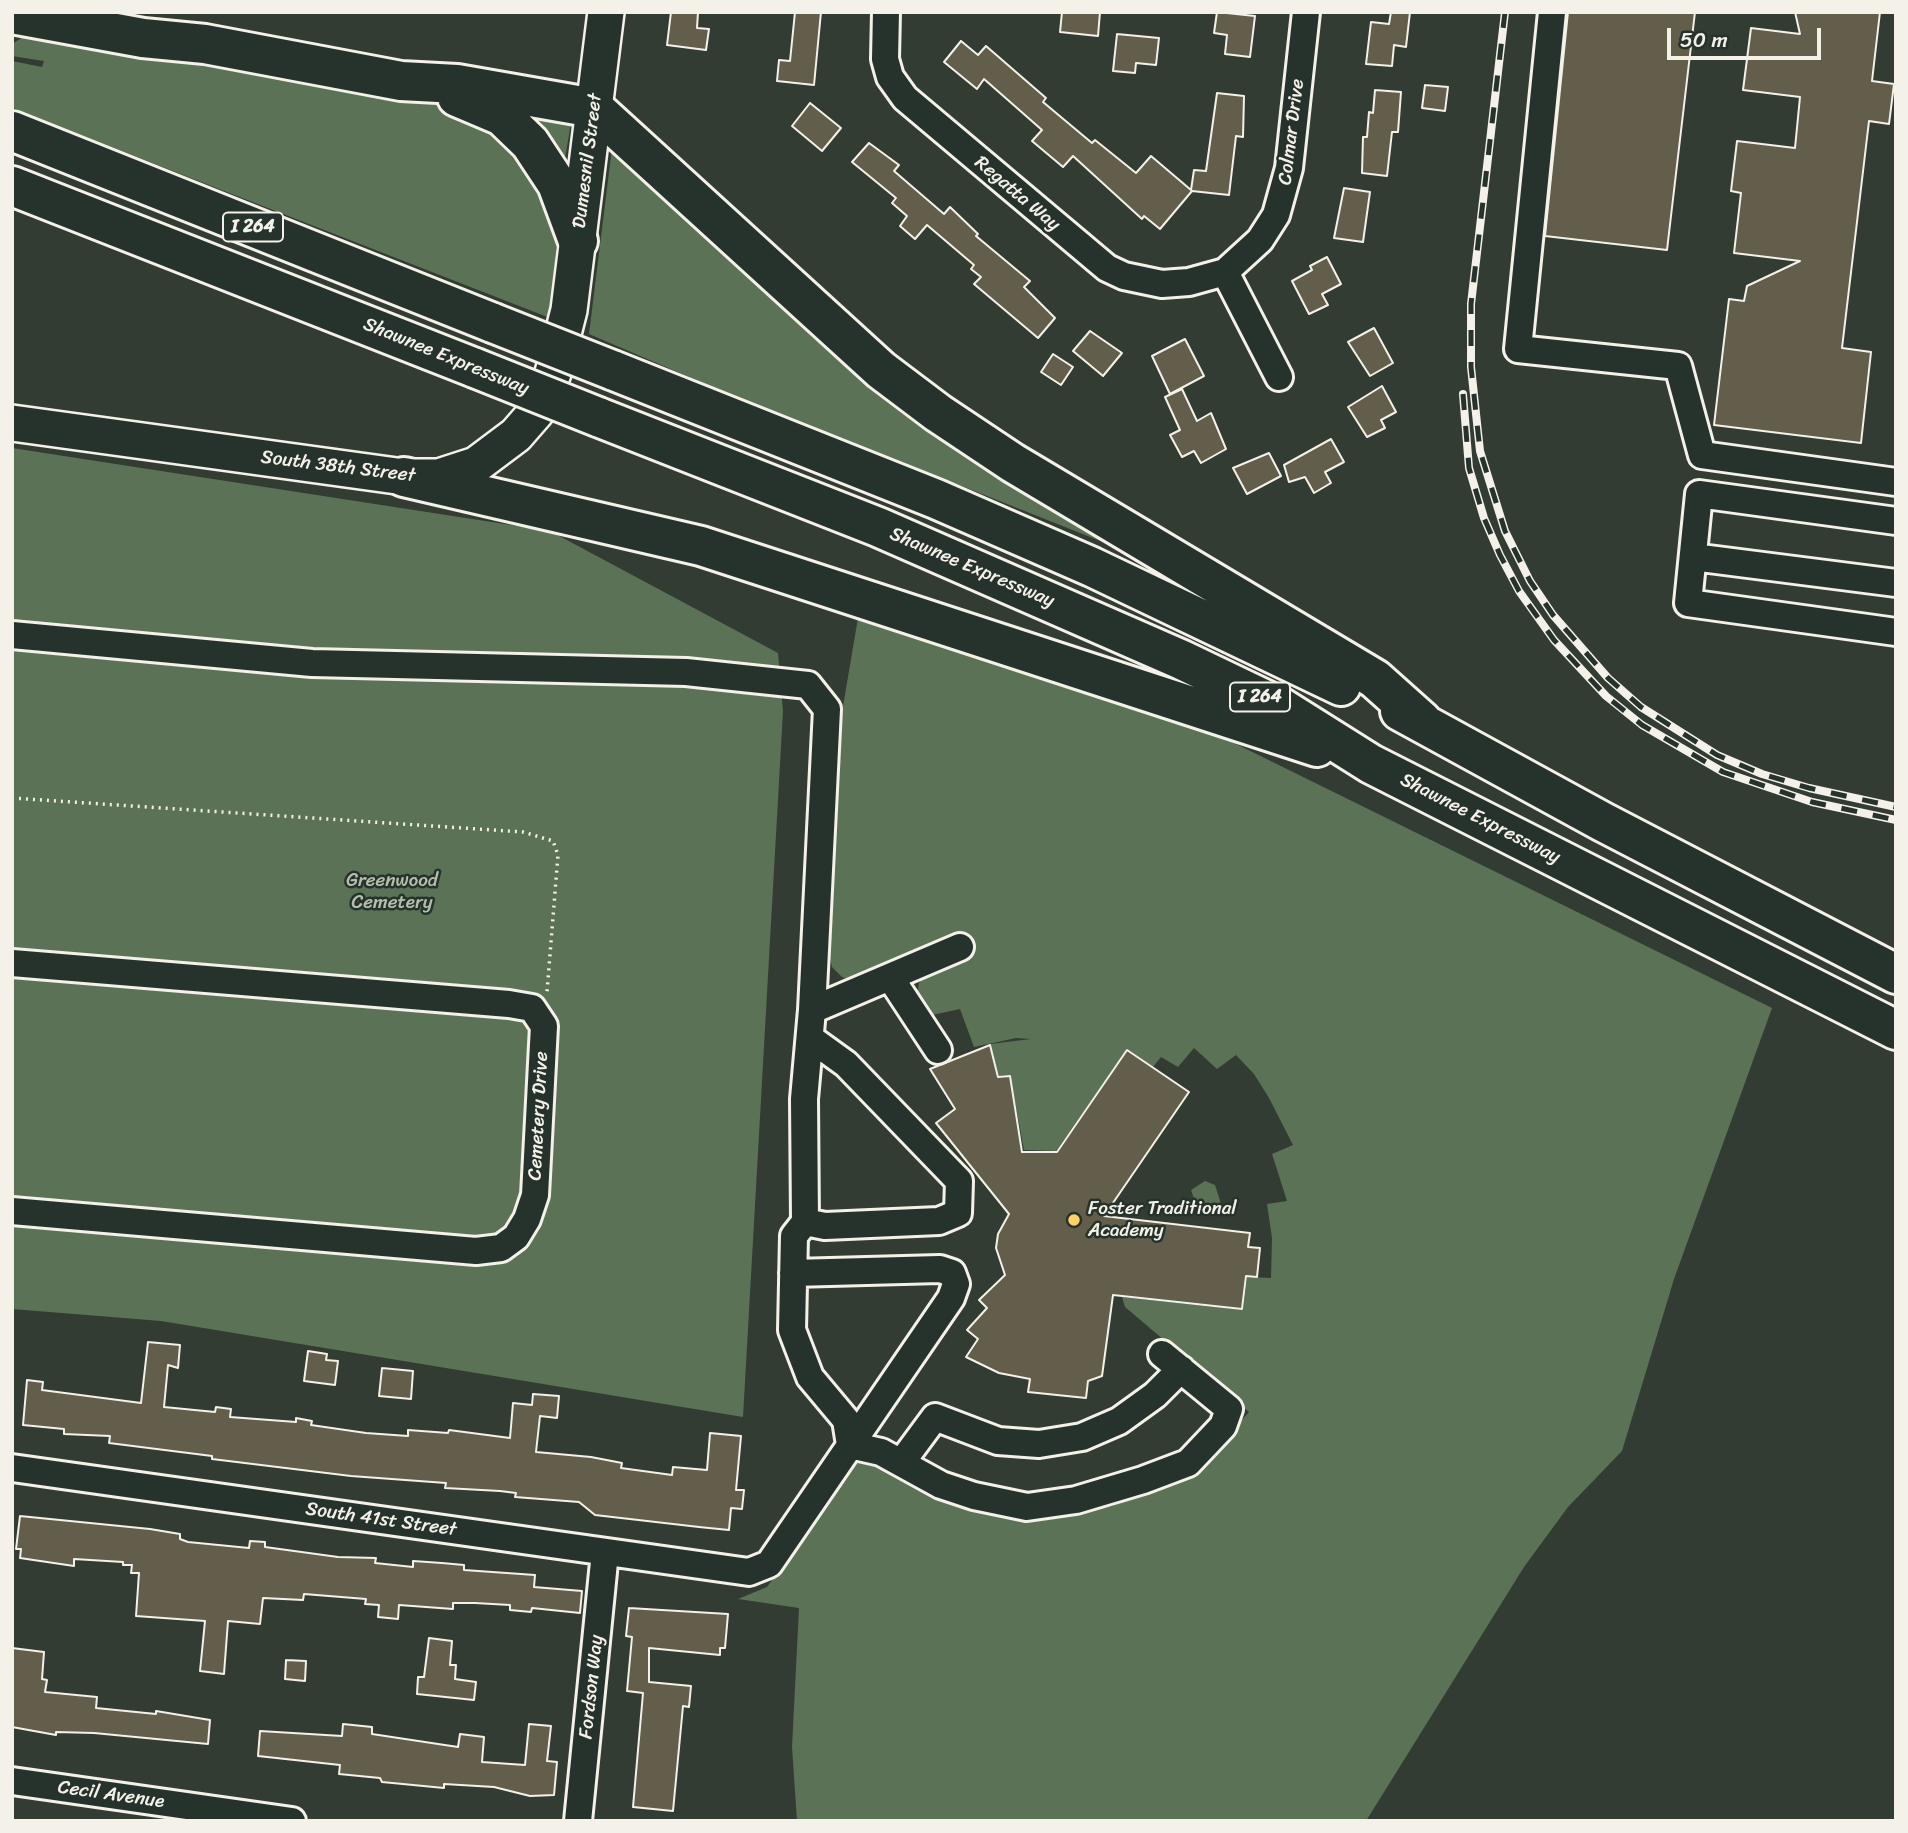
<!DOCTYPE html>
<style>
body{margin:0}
#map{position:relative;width:1908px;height:1833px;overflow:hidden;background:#323c33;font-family:Sriracha,sans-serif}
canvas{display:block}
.frame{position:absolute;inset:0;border:14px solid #f4f1e8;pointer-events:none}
.scale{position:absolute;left:1667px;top:28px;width:154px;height:32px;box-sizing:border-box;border:4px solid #f4f1e8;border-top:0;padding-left:9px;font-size:21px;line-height:24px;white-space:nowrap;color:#f4f1e8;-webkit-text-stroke:5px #26332d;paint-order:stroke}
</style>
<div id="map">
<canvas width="1908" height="1833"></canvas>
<div class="frame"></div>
<div class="scale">50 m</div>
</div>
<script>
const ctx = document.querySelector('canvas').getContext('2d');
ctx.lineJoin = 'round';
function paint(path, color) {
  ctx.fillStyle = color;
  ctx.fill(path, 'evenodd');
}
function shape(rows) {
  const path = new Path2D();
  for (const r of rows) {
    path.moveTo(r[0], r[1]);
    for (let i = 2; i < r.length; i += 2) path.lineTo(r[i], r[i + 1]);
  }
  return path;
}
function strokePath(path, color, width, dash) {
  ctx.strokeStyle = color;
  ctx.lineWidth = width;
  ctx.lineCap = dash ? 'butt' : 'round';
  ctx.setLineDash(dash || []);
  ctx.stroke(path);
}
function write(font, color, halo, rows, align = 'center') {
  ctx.font = font + ' Sriracha,sans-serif';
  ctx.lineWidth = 5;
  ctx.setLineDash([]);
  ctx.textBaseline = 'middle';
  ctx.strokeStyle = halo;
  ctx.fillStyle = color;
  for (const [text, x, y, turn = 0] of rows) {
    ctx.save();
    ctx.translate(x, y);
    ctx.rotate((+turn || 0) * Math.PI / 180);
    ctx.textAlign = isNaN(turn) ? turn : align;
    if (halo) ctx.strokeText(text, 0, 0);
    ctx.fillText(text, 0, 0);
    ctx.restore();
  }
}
const green = shape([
 [23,37,50,37,438,101,520,145,558,230,550,318,19,111,12,107,12,61,42,67,44,61,12,56,12,44],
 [493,99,571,123,563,170],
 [612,148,1133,554,715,388,589,334],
 [12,448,550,531,778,653,783,711,743,1417,161,1321,12,1309],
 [858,618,1228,740,1772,1008,1674,1279,1622,1451,1568,1507,1524,1567,1366,1821,797,1821,792,1747,799,1608,738,1599,767,1587,863,1454,936,1496,1068,1514,1112,1506,1174,1479,1225,1439,1249,1412,1125,1307,1122,1297,1243,1310,1247,1277,1271,1278,1272,1238,1267,1204,1287,1201,1272,1154,1293,1145,1269,1098,1254,1074,1236,1055,1217,1069,1194,1048,1178,1067,1161,1057,1153,1067,1127,1049,1056,1151,1024,1150,1010,1075,999,1076,990,1044,1031,1039,1016,1038,974,1047,960,1009,932,1015,917,996,919,983,925,974,972,957,965,937,851,980,842,977,832,967,828,950,840,724],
 [1205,1181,1215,1185,1222,1207,1199,1212,1191,1190]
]);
const building = shape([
 [671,12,698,12,697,28,709,29,706,50,667,45,671,12],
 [795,12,821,12,814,85,777,81,779,60,790,61,795,12],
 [1062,12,1100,12,1098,36,1060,32,1062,12],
 [1217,12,1255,16,1250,57,1225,54,1227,35,1214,33,1217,12],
 [1391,12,1410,12,1406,47,1394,45,1392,66,1366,64,1371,22,1389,24,1391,12],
 [1568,12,1695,12,1667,250,1545,236,1568,12],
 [1795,12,1880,12,1872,81,1894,84,1889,124,1869,121,1842,348,1871,352,1861,443,1714,425,1729,299,1744,301,1747,286,1800,261,1734,253,1741,193,1731,191,1737,141,1795,148,1800,97,1743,90,1751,28,1800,34,1795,12],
 [1117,34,1159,38,1156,65,1136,63,1135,73,1113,71,1117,34],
 [961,41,978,55,986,46,1046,98,1043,102,1092,143,1095,140,1136,173,1151,156,1191,190,1194,170,1206,171,1217,93,1244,96,1243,137,1236,136,1229,195,1192,191,1160,229,1144,216,1142,219,1073,156,1063,167,1032,141,1042,130,984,79,977,89,944,62,961,41],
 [1425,85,1448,87,1445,111,1422,108,1425,85],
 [1375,90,1401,92,1398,132,1392,132,1387,176,1362,173,1363,137,1367,137,1369,112,1373,113,1375,90],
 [810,103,841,128,822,151,792,126,810,103],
 [869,143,899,165,894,171,944,214,950,207,978,234,976,236,1030,281,1024,287,1055,318,1038,338,974,284,981,277,971,269,974,265,927,225,915,239,900,226,907,216,892,203,896,198,852,162,869,143],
 [1344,188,1370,192,1363,242,1334,238,1344,188],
 [1327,257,1341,284,1322,294,1328,305,1309,314,1292,281,1312,270,1310,266,1327,257],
 [1374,328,1393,363,1370,376,1348,342,1374,328],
 [1090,331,1122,353,1103,376,1073,351,1090,331],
 [1185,339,1204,376,1170,394,1152,356,1185,339],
 [1053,354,1073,367,1061,385,1041,372,1053,354],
 [1382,386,1396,412,1381,420,1385,428,1367,437,1348,407,1382,386],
 [1182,389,1197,421,1211,413,1226,449,1201,463,1194,451,1182,457,1170,435,1180,430,1165,397,1182,389],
 [1331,439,1344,462,1325,472,1331,483,1314,493,1305,477,1289,482,1284,465,1331,439],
 [1269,453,1281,476,1247,494,1233,468,1269,453],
 [990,1045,998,1077,1010,1076,1022,1152,1057,1152,1127,1050,1189,1092,1104,1216,1250,1233,1248,1247,1260,1248,1257,1277,1246,1276,1242,1309,1113,1295,1102,1376,1088,1381,1086,1398,1028,1392,1030,1379,999,1373,966,1357,978,1339,967,1330,987,1308,979,1300,1005,1275,996,1248,998,1234,1009,1214,936,1123,955,1109,930,1069,990,1045],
 [148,1342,180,1345,178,1368,168,1365,164,1407,215,1412,216,1407,231,1409,230,1417,296,1422,296,1418,312,1421,311,1425,366,1433,408,1436,408,1430,448,1433,449,1430,510,1438,513,1403,532,1405,533,1394,559,1396,557,1418,540,1416,536,1452,591,1457,622,1463,621,1468,672,1475,673,1467,707,1470,710,1433,741,1436,736,1490,744,1490,742,1509,731,1508,729,1530,699,1527,595,1515,579,1502,515,1497,516,1493,500,1491,445,1488,446,1483,351,1476,212,1459,212,1456,109,1443,110,1436,64,1434,64,1429,23,1425,27,1380,43,1382,42,1390,141,1403,148,1342],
 [308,1351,327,1354,326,1360,338,1361,335,1385,304,1381,308,1351],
 [382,1368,413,1371,411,1399,379,1396,382,1368],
 [20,1516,150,1529,180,1534,180,1539,188,1542,249,1548,250,1541,265,1542,265,1547,338,1557,376,1558,375,1563,413,1567,413,1561,442,1563,464,1565,464,1570,535,1575,534,1587,582,1591,580,1613,532,1608,531,1612,510,1610,510,1605,475,1603,453,1603,453,1609,399,1605,398,1619,378,1617,379,1605,365,1604,366,1599,304,1594,303,1600,263,1598,260,1624,228,1621,224,1674,200,1671,205,1621,136,1616,139,1573,131,1573,132,1565,123,1565,123,1562,74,1559,74,1566,20,1558,21,1549,16,1549,20,1516],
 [629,1608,728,1614,725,1648,720,1648,720,1655,649,1648,649,1682,691,1686,689,1707,683,1706,673,1811,633,1807,643,1693,627,1691,632,1637,626,1636,629,1608],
 [429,1638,452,1641,450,1665,456,1665,455,1679,476,1682,474,1700,417,1694,418,1677,424,1677,429,1638],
 [12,1648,44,1652,42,1679,47,1680,45,1692,97,1697,96,1708,156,1714,156,1711,210,1720,208,1744,94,1733,56,1732,56,1735,12,1727,12,1648],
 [286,1660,306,1661,305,1681,285,1679,286,1660],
 [343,1724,372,1727,372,1734,458,1747,460,1734,484,1737,482,1762,525,1765,529,1724,551,1726,547,1761,557,1762,554,1795,530,1796,494,1787,444,1784,444,1788,382,1782,380,1778,339,1774,340,1765,258,1756,260,1731,342,1736,343,1724]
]);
const path = shape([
 [12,798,523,832,553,841,558,855,547,992]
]);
const minor = shape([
 [886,12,885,59,890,77,905,98,1107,268,1124,276,1162,284,1189,282,1225,272,1260,240,1276,215,1289,168,1306,12],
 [1552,12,1518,349,1678,366,1702,455,1896,482],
 [1225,272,1279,377],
 [1896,521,1699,494,1688,603,1896,632],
 [1693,557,1896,583],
 [12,635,312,663,686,672,808,685,827,709,812,1010,804,1099,805,1222,825,1226,939,1221,958,1213,959,1181,846,1064,810,1038],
 [12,963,509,1004,532,1008,544,1026,535,1195,527,1219,516,1237,501,1248,476,1251,12,1211],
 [890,977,938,1050],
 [812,1010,960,947],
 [805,1222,794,1236,792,1330,810,1377,846,1420,850,1445],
 [850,1445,881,1452,941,1485,974,1496,1027,1507,1076,1500,1143,1480,1188,1463,1223,1426,1229,1409,1162,1354],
 [901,1463,935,1417,998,1441,1039,1444,1082,1437,1119,1421,1155,1395,1181,1369],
 [12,1468,749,1572,769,1564,951,1298,956,1284,952,1273,940,1269,793,1273],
 [12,1781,292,1821],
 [578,1821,605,1552]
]);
const major = shape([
 [12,423,404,477,439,477,476,465,516,435,536,412,553,373,569,310,606,12]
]);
const highway = shape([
 [12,14,143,38,205,44,401,81,457,84,594,108,881,370,938,413,1013,463,1375,679,1422,721],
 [457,97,502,116,530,143,557,184,578,241],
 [12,131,493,323],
 [12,186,475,368],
 [612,370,936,499,1092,567,1341,686],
 [598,417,878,527,1182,660,1282,708,1371,764,1896,1030],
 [404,477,701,546,1317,747],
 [1400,711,1603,822,1896,974]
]);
const rail = shape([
 [1505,12,1471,304,1471,367,1480,451,1505,531,1530,581,1553,615,1608,678,1641,707,1717,755,1762,774,1809,788,1896,807],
 [1463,394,1469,468,1484,518,1500,555,1519,591,1554,640,1606,696,1642,725,1723,772,1812,802,1896,820]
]);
const highwayBridge = shape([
 [493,323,612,370],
 [475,368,598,417]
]);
const markers = [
 [1074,1220,7,"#ffd166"]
];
const shields = [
 [253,227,60],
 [1260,697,60]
];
const shieldNames = [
 ["I 264",253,227],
 ["I 264",1260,697]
];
const streetNames = [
 ["Colmar Drive",1292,132,-83],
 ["Dumesnil Street",588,161,-83],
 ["Regatta Way",1017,194,40],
 ["Shawnee Expressway",446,357,22],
 ["South 38th Street",338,467,7],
 ["Shawnee Expressway",972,568,23],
 ["Shawnee Expressway",1480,819,27],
 ["Cemetery Drive",539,1116,-87],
 ["South 41st Street",381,1520,8],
 ["Fordson Way",592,1687,-84],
 ["Cecil Avenue",111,1795,8]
];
const parkNames = [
 ["Greenwood",392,881],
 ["Cemetery",392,903]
];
const poiNames = [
 ["Foster Traditional",1088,1209],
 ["Academy",1088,1231]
];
paint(green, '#5c7256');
paint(building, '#625e4b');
strokePath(building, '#f4f1e8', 2);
strokePath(minor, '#f4f1e8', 32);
strokePath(major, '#f4f1e8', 40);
strokePath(highway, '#f4f1e8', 44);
strokePath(path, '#f4f1e8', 3.5, [2, 5]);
strokePath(minor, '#26332d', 26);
strokePath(major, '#26332d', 35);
strokePath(highway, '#26332d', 38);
strokePath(rail, '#f4f1e8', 8);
strokePath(rail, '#26332d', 5, [16]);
strokePath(highwayBridge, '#f4f1e8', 44, []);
strokePath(highwayBridge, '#26332d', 38);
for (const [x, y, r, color] of markers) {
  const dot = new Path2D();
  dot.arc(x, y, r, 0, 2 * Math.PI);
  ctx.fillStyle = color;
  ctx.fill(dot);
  strokePath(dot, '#26332d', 2.5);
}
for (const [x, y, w] of shields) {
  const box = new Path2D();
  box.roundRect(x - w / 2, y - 14.5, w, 29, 5);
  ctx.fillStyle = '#26332d';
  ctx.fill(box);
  strokePath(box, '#f4f1e8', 2);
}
write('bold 18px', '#f4f1e8', null, shieldNames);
write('19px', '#f4f1e8', '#26332d', streetNames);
write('19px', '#b7beae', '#26332d', parkNames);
write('19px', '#f4f1e8', '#26332d', poiNames, 'left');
</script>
